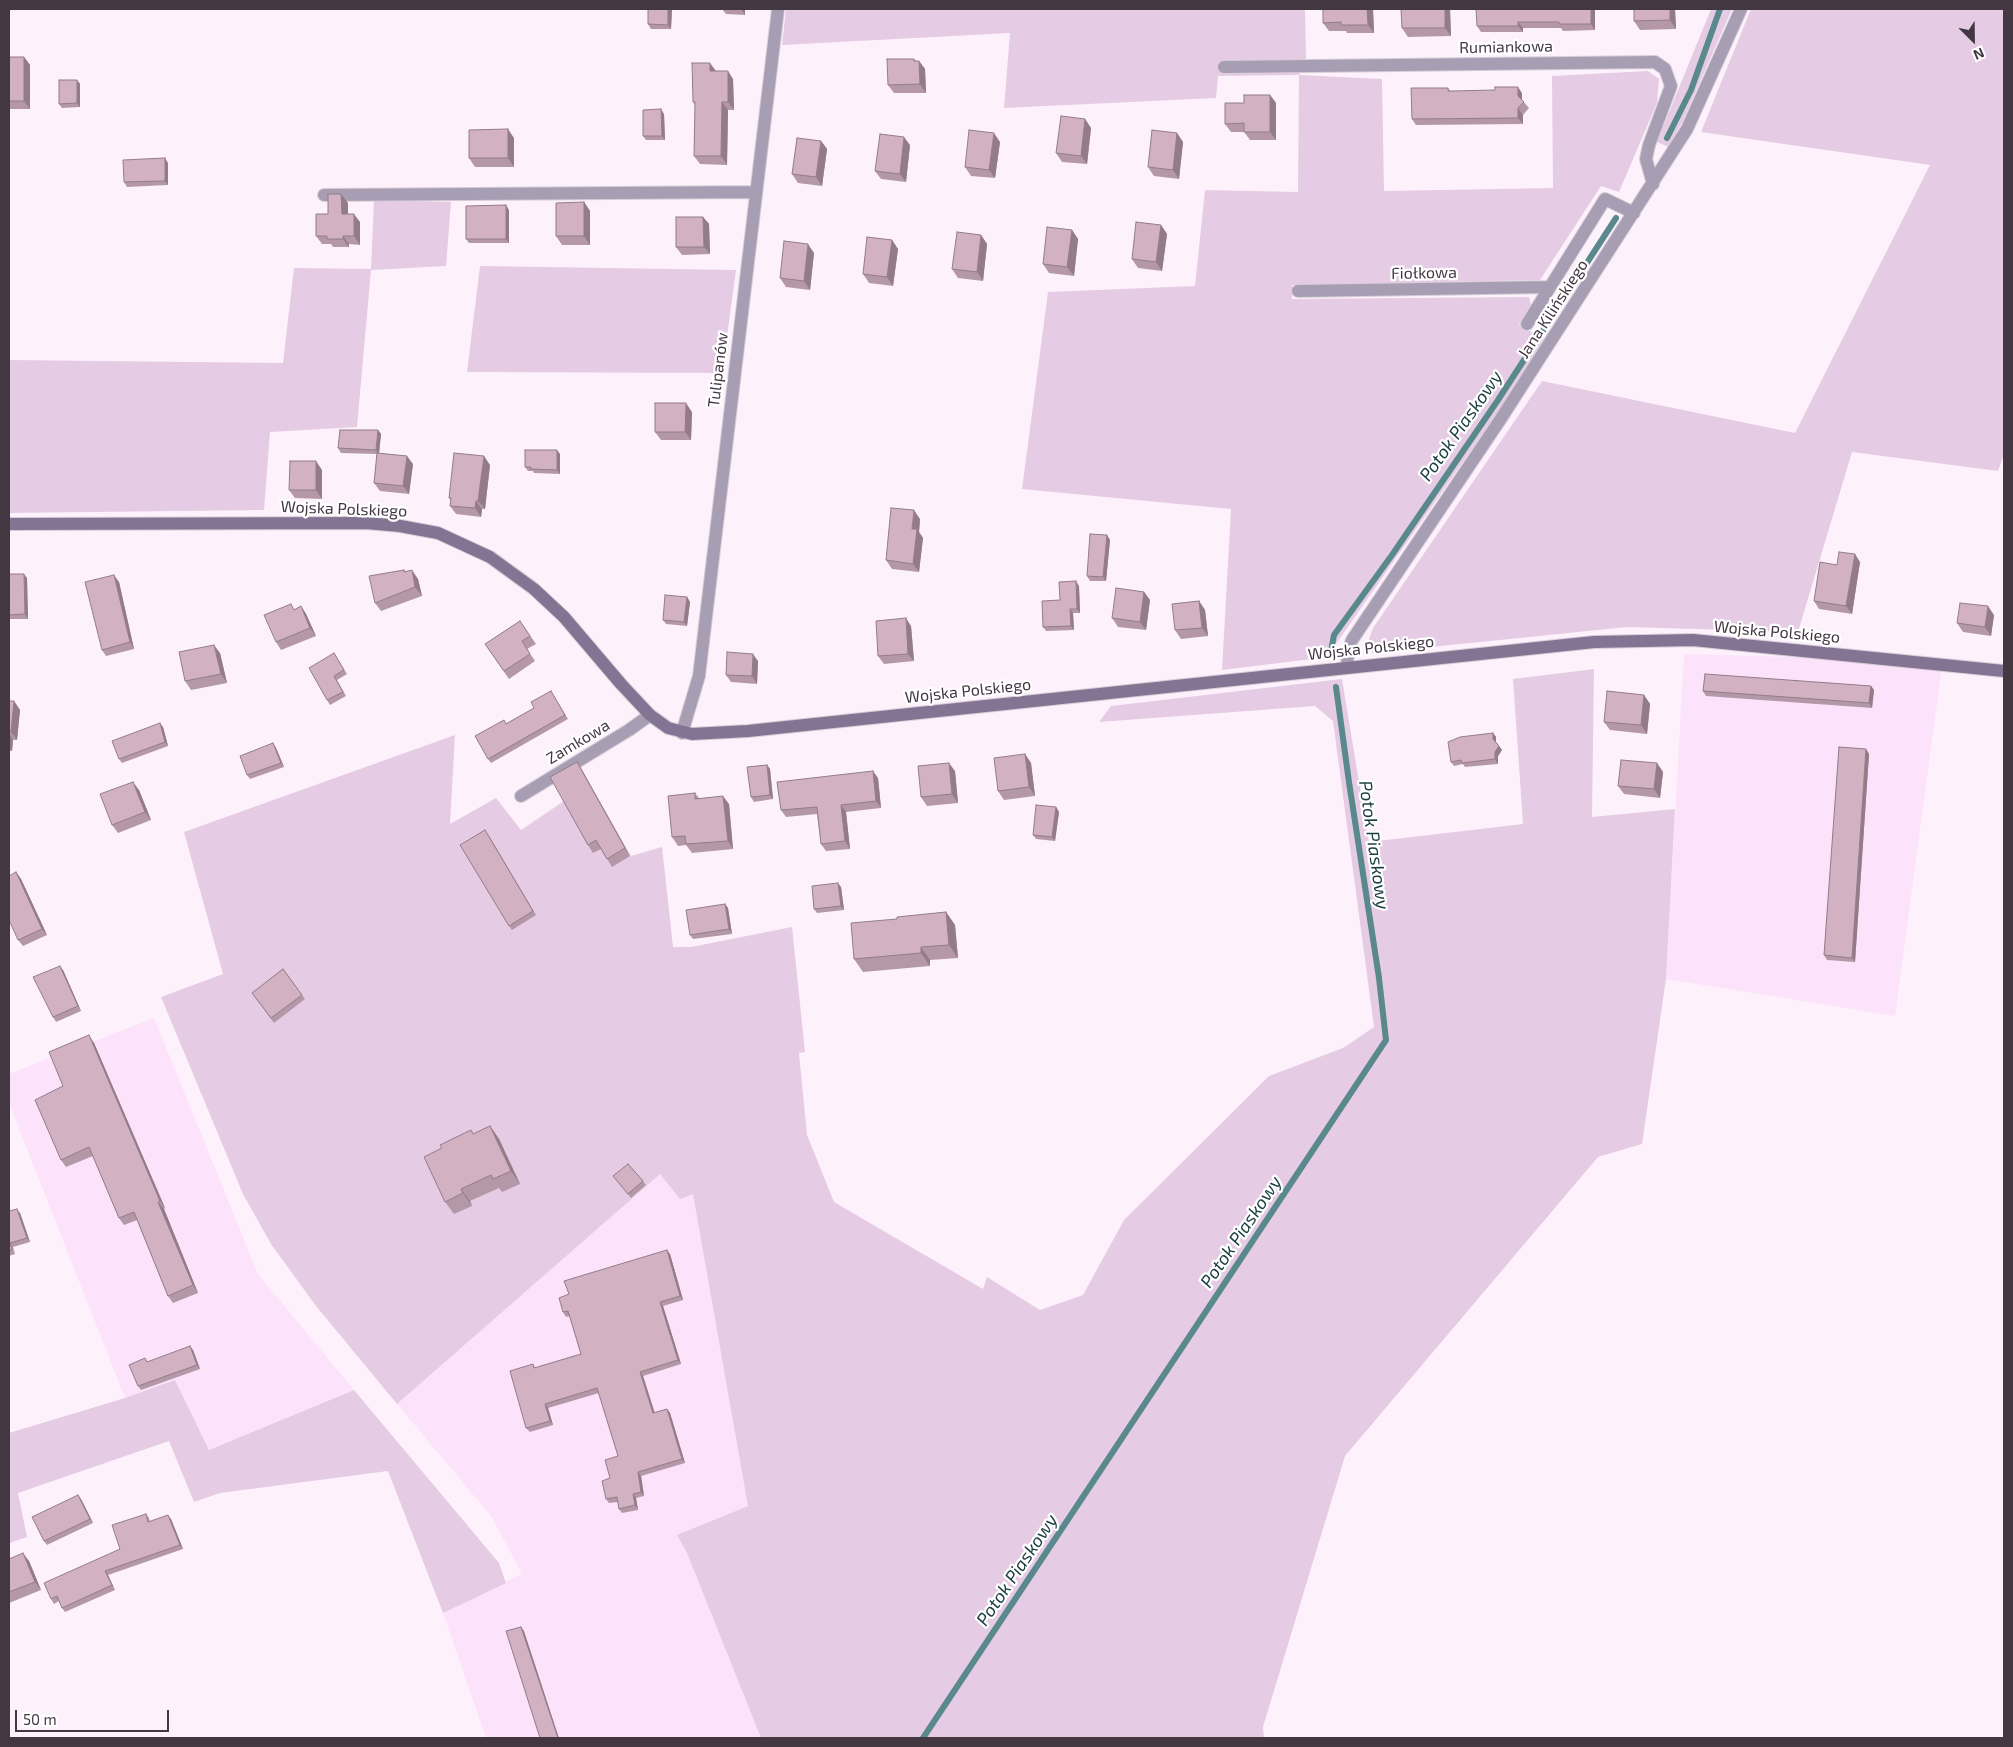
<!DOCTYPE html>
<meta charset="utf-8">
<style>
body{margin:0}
#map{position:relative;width:2013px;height:1747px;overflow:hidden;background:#fdf2fc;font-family:"Exo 2",sans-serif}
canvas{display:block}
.frame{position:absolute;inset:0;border:10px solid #433842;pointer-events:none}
.north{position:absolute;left:1948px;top:15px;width:50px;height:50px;-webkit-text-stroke:4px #fff;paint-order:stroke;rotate:157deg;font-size:14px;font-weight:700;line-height:20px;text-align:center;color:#433842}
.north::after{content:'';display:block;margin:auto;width:18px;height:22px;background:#433842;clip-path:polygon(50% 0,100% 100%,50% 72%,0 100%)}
.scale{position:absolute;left:15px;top:1710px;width:154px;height:22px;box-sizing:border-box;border:2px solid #433842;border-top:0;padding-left:6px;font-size:15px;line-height:18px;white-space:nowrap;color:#433842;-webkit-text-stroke:4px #fff;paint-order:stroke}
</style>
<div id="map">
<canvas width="2013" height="1747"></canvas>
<div class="frame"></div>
<div class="north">N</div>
<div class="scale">50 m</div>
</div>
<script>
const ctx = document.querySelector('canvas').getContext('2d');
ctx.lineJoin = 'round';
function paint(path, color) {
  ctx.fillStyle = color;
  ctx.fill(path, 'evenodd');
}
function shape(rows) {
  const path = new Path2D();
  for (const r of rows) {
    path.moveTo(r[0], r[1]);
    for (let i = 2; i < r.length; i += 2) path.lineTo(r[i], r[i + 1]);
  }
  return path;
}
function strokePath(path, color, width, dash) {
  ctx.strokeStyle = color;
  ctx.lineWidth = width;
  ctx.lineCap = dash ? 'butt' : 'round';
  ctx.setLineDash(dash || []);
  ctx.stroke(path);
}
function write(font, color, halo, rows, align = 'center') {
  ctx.font = font + ' "Exo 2",sans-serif';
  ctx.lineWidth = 4.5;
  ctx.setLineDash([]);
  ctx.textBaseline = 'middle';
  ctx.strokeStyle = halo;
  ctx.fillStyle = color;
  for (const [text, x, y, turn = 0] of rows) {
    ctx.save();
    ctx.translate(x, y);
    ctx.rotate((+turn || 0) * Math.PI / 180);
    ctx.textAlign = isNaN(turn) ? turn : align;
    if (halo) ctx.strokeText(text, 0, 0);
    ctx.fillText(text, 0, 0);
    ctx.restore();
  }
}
const built = shape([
 [1684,654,1790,657,1942,666,1895,1016,1666,979],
 [154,1018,258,1274,354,1390,209,1450,175,1380,125,1398,9,1103,9,1074],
 [660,1173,680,1199,693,1193,749,1506,677,1535,687,1553,761,1738,486,1738,443,1613,522,1574,491,1516,397,1404]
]);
const green = shape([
 [786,9,1305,9,1306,58,1299,75,1382,79,1384,191,1553,188,1552,76,1648,71,1659,79,1657,103,1619,192,1601,186,1540,280,1292,285,1292,299,1529,297,1531,305,1519,325,1544,339,1492,420,1336,644,1312,659,1222,670,1231,509,1022,489,1048,292,1195,286,1205,190,1298,192,1299,75,1218,76,1216,98,1004,108,1010,33,782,45],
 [1711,9,1732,9,1683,121,1668,147,1657,142],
 [1751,9,2004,9,2004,454,1998,471,1852,452,1798,632,1627,627,1373,653,1366,648,1373,628,1542,381,1795,433,1930,165,1701,132],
 [374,200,451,202,446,266,371,270,357,427,270,432,264,510,9,513,9,360,283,363,294,268,371,269],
 [480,266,736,270,722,373,467,372],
 [1594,669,1592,817,1675,809,1666,979,1642,1144,1598,1157,1345,1456,1263,1727,1264,1738,761,1738,687,1553,677,1535,748,1506,693,1194,680,1199,660,1174,397,1404,316,1306,271,1244,243,1194,161,997,223,974,184,832,455,735,450,824,496,798,521,830,564,801,555,785,582,770,631,856,662,847,673,947,691,947,792,927,805,1052,799,1053,807,1135,834,1202,983,1289,987,1277,1040,1310,1083,1295,1124,1220,1269,1076,1343,1048,1374,1027,1333,721,1315,706,1099,722,1111,706,1342,679,1369,842,1523,824,1513,679],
 [175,1380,209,1450,354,1390,499,1563,506,1583,443,1613,388,1471,220,1493,194,1502,169,1441,18,1493,27,1537,9,1543,9,1433,125,1398]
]);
const stream = shape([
 [1667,138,1691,90,1720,9],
 [1331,651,1334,635,1392,555,1498,400,1616,218],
 [923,1738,1386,1040,1379,978,1349,782,1336,687]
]);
const street = shape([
 [1224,67,1655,62,1665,69,1671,86,1649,145,1646,159,1653,184],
 [324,195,755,192],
 [1298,291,1550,287],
 [1527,324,1605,199,1634,213],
 [1347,667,1348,652,1352,640,1500,420,1687,129,1741,9],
 [682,733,699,676,778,9],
 [521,796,629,730,650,715]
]);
const secondary = shape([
 [9,524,366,523,400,526,438,533,490,557,534,589,564,617,621,684,650,715,668,728,692,734,748,731,1594,642,1693,640,2004,671]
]);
const wall = shape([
 [672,9,671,29,651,29,648,24],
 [722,9,745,9,745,15,726,14],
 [1323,9,1373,9,1374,33,1347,33,1346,31,1329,31,1323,23],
 [1401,9,1450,9,1451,36,1408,37,1402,28],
 [1595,9,1595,30,1563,31,1561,28,1523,28,1523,32,1481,32,1477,26],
 [1634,9,1675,9,1676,29,1640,30,1634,21],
 [9,57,24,57,30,65,30,109,9,109],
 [914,59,916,61,919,61,925,69,926,93,894,93,888,85],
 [716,71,733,79,734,110,728,110,727,165,700,164,694,156,695,105,693,102],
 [77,80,80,84,80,107,62,108,59,104],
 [1448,88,1450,91,1522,93,1522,100,1529,108,1523,115,1523,124,1416,125,1412,119],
 [1270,95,1276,103,1276,140,1250,140,1244,132,1231,132,1225,124,1244,103],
 [664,114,665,140,646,140,643,136],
 [1085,119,1091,128,1087,164,1062,162,1056,153],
 [1177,133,1183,142,1179,179,1154,176,1148,167],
 [514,138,514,167,475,167,469,158],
 [821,141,827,149,822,186,798,183,792,174],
 [1000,142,995,178,971,176,965,167],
 [910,145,906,182,881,179,875,171],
 [168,163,168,185,127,187,124,182],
 [584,202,590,211,590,245,562,245,556,236],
 [348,203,348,214,360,222,360,245,349,244,349,247,333,247,331,244,322,244,316,236,328,214],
 [509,210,509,243,469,243,466,239],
 [703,217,709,224,710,254,682,255,676,247],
 [1161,225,1167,234,1162,271,1138,268,1132,259],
 [1072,230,1078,239,1074,276,1049,273,1043,264],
 [981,235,987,244,983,281,958,278,952,269],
 [892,240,898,249,893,286,869,283,863,274],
 [814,253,810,290,786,287,780,278],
 [692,412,691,440,661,440,655,432],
 [378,430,381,434,379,453,413,464,409,494,380,491,374,483,377,454,341,453,338,448],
 [560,454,560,474,534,473,533,471,528,471,525,467],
 [490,465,485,509,482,509,481,517,456,514,450,506,451,500,449,498],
 [322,470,322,499,295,498,289,490],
 [920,519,919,532,923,538,919,572,892,569,886,560],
 [1107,535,1110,540,1106,581,1090,581,1087,576],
 [1860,562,1852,614,1819,609,1814,601],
 [404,570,405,572,418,579,422,596,381,611,375,603],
 [9,574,27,578,28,619,9,619],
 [119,582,134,649,106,656,102,650],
 [1079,586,1080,613,1073,613,1074,630,1046,631,1043,627,1060,600],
 [1144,592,1150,600,1146,630,1118,627,1112,618],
 [687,597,690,602,687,626,666,624,663,620],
 [1199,601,1205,610,1208,636,1181,639,1175,630],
 [301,606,306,614,316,636,281,650,276,642,295,609],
 [1994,615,1991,636,1963,632,1957,623],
 [520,621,536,644,527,649,535,661,509,679,485,644],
 [911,626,914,661,884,664,878,656],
 [220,653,227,683,191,690,185,681],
 [334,653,347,674,337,680,346,696,330,705,327,700],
 [758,661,757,684,731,682,726,675],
 [1871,686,1874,690,1872,708,1706,696,1703,691],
 [551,691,568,719,491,763,488,759,507,723,534,708],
 [1644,695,1650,704,1647,734,1610,730,1604,722],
 [9,701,14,701,20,710,17,740,13,740,12,751,9,751],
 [163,727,168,746,122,763,119,759],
 [1493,733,1496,737,1496,742,1502,750,1498,756,1498,764,1465,767,1463,764,1454,766,1451,762],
 [273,743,276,748,284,767,250,779,247,775],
 [1866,749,1869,754,1855,962,1827,960,1824,955],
 [1025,754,1031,763,1035,796,1004,800,998,791],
 [577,762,582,770,630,856,612,867,601,849,593,853,588,845],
 [1657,763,1663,772,1660,798,1624,794,1618,786],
 [767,765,770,769,773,799,754,802,751,797],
 [955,771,958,803,927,806,921,797],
 [878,778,881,808,846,812,850,849,826,851,821,844,817,814,786,817,781,810],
 [139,790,151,820,118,833,112,825],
 [695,793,699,798,729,804,733,849,692,853,686,845,678,846,672,837],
 [1056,807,1059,812,1055,841,1036,839,1033,835],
 [488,834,536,915,512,930,509,926],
 [16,872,21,879,47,935,23,946,18,940],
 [841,887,844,910,817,913,814,909],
 [725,904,728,908,732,934,693,939,690,935],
 [946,912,955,925,958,958,930,960,930,966,863,972,854,959,897,919],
 [283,969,305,999,274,1023,252,993],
 [63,970,81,1011,56,1022,53,1017],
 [94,1043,165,1208,164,1209,198,1293,173,1303,168,1296,137,1220,124,1225,119,1218,93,1156,66,1167,61,1160,63,1086],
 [490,1126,499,1139,520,1184,502,1192,499,1188,470,1201,472,1206,454,1214,445,1202,473,1134],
 [613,1176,643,1181,646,1185,631,1198],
 [9,1211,20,1213,30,1242,13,1247,15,1254,9,1256],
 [670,1254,683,1300,663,1306,681,1364,643,1376,655,1413,667,1409,670,1413,685,1463,641,1476,644,1496,636,1498,638,1510,622,1513,619,1509,618,1502,609,1503,606,1499,610,1478,618,1456,599,1393,548,1408,553,1425,530,1432,526,1428,533,1364,535,1368,581,1354,570,1316,566,1317,563,1312],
 [193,1350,200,1369,141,1390,138,1386,147,1362],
 [81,1499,93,1523,47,1545,44,1541],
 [146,1514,149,1518,150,1522,171,1519,183,1549,108,1575,115,1590,65,1612,62,1608,59,1601,54,1604,51,1599,120,1549],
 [9,1559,29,1561,41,1590,9,1603]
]);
const shadedWall = shape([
 [668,9,672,9,671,29,668,25],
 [741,9,745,9,745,15],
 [1367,9,1373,9,1374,33,1368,25],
 [1445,9,1450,9,1451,36,1445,28],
 [1591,9,1595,9,1595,30,1591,24],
 [1670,9,1675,9,1676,29,1670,20],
 [1518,22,1523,28,1523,32,1518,26],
 [24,57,30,65,30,109,24,101],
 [914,59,920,66,919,61,925,69,926,93,920,84],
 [710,63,716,71,710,71],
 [728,71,733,79,734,110,728,102],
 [77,80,80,84,80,107,77,103],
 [1518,87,1522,93,1522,103,1518,96],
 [1270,95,1276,103,1276,140,1270,132],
 [722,102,728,110,727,165,721,156],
 [1518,108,1523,115,1523,124,1518,118],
 [661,109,664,114,665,140,662,136],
 [1085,119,1091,128,1087,164,1081,156],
 [508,129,514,138,514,167,508,158],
 [994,133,1000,142,995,178,989,170],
 [1177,133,1183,142,1179,179,1173,170],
 [904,137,910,145,906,182,900,174],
 [821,141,827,149,822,186,816,177],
 [165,158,168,163,168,185,165,181],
 [341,194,348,203,348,222,342,214],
 [584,202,590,211,590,245,584,236],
 [506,205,509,210,509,243,506,239],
 [354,214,360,222,360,245,354,236],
 [703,217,709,224,710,254,704,247],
 [1161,225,1167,234,1162,271,1156,262],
 [1072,230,1078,239,1074,276,1067,267],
 [981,235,987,244,983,281,977,272],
 [343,236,349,244,349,247,343,239],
 [892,240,898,249,893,286,887,277],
 [808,244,814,253,810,290,804,281],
 [686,403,692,412,691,440,685,432],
 [378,430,381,434,379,454,376,450],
 [557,450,560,454,560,474,557,470],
 [407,456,413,464,409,494,403,486],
 [484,456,490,465,485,509,478,501],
 [316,461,322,470,322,499,316,490],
 [476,501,482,509,481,517,475,508],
 [914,510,920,519,919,532,923,538,919,572,913,564,912,529],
 [1107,535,1110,540,1106,581,1103,577],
 [1855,554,1860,562,1852,614,1846,606],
 [412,570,418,579,422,596,415,587],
 [24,574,27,578,28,619,25,614],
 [114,575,119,582,134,649,130,642],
 [1076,581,1079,586,1080,613,1077,609],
 [1144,592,1150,600,1146,630,1140,622],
 [687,597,690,602,687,626,684,622],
 [1199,601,1205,610,1208,636,1202,628],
 [301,606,306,614,316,636,310,628],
 [1988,606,1994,615,1991,636,1985,627],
 [1070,609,1073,613,1074,630,1071,626],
 [906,618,911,626,914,661,908,654],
 [214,645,220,653,227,683,221,674],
 [753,654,758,661,757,684,752,676],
 [1871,686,1874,690,1872,708,1869,703],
 [1644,695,1650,704,1647,734,1641,725],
 [14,701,20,710,17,740,11,732],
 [160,723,163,727,168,746,165,742],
 [9,733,13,740,12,751,9,747],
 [1493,733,1496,737,1496,744,1493,739],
 [273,743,276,748,284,767,281,763],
 [1499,746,1502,750,1498,756,1498,764,1495,759,1495,752],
 [1866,749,1869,754,1855,962,1852,958],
 [1025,754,1031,763,1035,796,1029,787],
 [577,762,582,770,630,856,625,848],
 [949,763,955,771,958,803,952,794],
 [1657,763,1663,772,1660,798,1654,789],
 [767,765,770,769,773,799,770,795],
 [873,771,878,778,881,808,876,801],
 [133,782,139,790,151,820,145,812],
 [723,796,729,804,733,849,728,841],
 [841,805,846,812,850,849,845,841],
 [1056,807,1059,812,1055,841,1052,837],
 [16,872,21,879,47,935,42,929],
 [838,883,841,887,844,910,841,906],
 [725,904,728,908,732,934,729,929],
 [946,912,955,925,958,958,949,945],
 [921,947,930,960,930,966,921,953],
 [60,966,63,970,81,1011,78,1006],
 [89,1035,94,1043,165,1208,160,1201],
 [490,1126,499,1139,520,1184,511,1171],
 [461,1189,470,1201,472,1206,463,1193],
 [158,1202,164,1209,198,1293,193,1285],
 [17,1209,20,1213,30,1242,27,1238],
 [667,1250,670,1254,683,1300,680,1296],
 [660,1302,663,1306,681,1364,678,1360],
 [190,1346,193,1350,200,1369,197,1365],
 [640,1372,643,1376,656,1418,653,1413],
 [545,1404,548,1408,553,1425,550,1421],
 [667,1409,670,1413,685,1463,682,1459],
 [638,1472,641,1476,644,1496,641,1492],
 [633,1494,636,1498,638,1510,635,1505],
 [78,1495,81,1499,93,1523,90,1519],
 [168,1515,171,1519,183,1549,180,1545],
 [23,1553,29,1561,41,1590,35,1582],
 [105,1571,108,1575,115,1590,112,1585],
 [521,1627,524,1631,559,1738,558,1738]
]);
const building = shape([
 [648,9,668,9,668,25,648,24,648,9],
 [1323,9,1367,9,1368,25,1341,25,1341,22,1323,23,1323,9],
 [1401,9,1445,9,1445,28,1402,28,1401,9],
 [1476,9,1591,9,1591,24,1559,24,1559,22,1518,22,1518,26,1477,26,1476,9],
 [1634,9,1670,9,1670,20,1634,21,1634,9],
 [9,57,24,57,24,101,9,101,9,57],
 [887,59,914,59,914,61,919,61,920,84,888,85,887,59],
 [692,63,710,63,710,71,728,71,728,102,722,102,721,156,694,156,695,102,693,102,692,63],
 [59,80,77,80,77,103,59,104,59,80],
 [1495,87,1518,87,1518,96,1524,102,1518,108,1518,118,1412,119,1411,88,1448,88,1448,91,1452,91,1495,90,1495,87],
 [1244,95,1270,95,1270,132,1244,132,1244,123,1225,124,1225,103,1244,103,1244,95],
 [661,109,662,136,643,136,643,110,661,109],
 [1061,116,1085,119,1081,156,1056,153,1061,116],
 [508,129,508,158,469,158,469,130,508,129],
 [969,130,994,133,989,170,965,167,969,130],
 [1152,130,1177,133,1173,170,1148,167,1152,130],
 [880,134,904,137,900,174,875,171,880,134],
 [797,138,821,141,816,177,792,174,797,138],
 [165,158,165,181,124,182,123,160,165,158],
 [328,194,341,194,342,214,354,214,354,236,343,236,343,239,327,239,327,236,316,236,316,214,328,214,328,194],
 [584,202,584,236,556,236,556,203,584,202],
 [506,205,506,239,466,239,466,206,506,205],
 [676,217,703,217,704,247,676,247,676,217],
 [1136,222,1161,225,1156,262,1132,259,1136,222],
 [1047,227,1072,230,1067,267,1043,264,1047,227],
 [957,232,981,235,977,272,952,269,957,232],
 [867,237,892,240,887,277,863,274,867,237],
 [784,241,808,244,804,281,780,278,784,241],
 [655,403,686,403,685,432,655,432,655,403],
 [340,430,378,430,376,450,338,448,340,430],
 [525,450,557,450,557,470,531,469,531,467,525,467,525,450],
 [377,453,407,456,403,486,374,483,377,453],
 [454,453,484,456,478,501,476,501,475,508,450,506,451,498,449,498,454,453],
 [290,461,316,461,316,490,289,490,290,461],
 [891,508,914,510,912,529,917,529,913,564,886,560,891,508],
 [1090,534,1107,535,1103,577,1087,576,1090,534],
 [1839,552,1855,554,1846,606,1814,601,1820,562,1837,565,1839,552],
 [404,570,404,572,412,570,415,587,375,603,369,576,404,570],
 [9,574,24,574,25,614,9,615,9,574],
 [114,575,130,642,102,650,85,582,114,575],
 [1076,581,1077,609,1070,609,1071,626,1043,627,1042,601,1060,600,1059,582,1076,581],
 [1116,588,1144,592,1140,622,1112,618,1116,588],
 [665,595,687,597,684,622,663,620,665,595],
 [1199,601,1202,628,1175,630,1172,604,1199,601],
 [1960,603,1988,606,1985,627,1957,623,1960,603],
 [291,604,294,610,301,606,310,628,276,642,264,615,291,604],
 [906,618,908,654,878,656,876,621,906,618],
 [520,621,530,636,522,641,530,654,504,671,485,644,520,621],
 [214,645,221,674,185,681,179,652,214,645],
 [727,652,753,654,752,676,726,675,727,652],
 [334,653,344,670,334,676,343,692,327,700,309,668,334,653],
 [1705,674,1871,686,1869,703,1703,691,1705,674],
 [551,691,565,715,488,759,475,736,504,720,506,724,534,708,531,702,551,691],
 [1607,691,1644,695,1641,725,1604,722,1607,691],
 [9,701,14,701,11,732,9,731,9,701],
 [160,723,165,742,119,759,112,741,160,723],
 [1493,733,1493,739,1499,746,1495,752,1495,759,1462,763,1461,760,1451,762,1448,742,1460,737,1493,733],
 [273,743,281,763,247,775,240,756,273,743],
 [1839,747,1866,749,1852,958,1824,955,1839,747],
 [1025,754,1029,787,998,791,994,758,1025,754],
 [1621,760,1657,763,1654,789,1618,786,1621,760],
 [577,762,625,848,607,859,596,840,588,845,550,777,577,762],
 [949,763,952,794,921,797,918,766,949,763],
 [767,765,770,795,751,797,747,767,767,765],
 [873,771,876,801,841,805,845,841,821,844,817,807,781,810,777,782,873,771],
 [133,782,145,812,112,825,100,794,133,782],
 [695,793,695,799,723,796,728,841,686,844,685,836,672,837,668,796,695,793],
 [1036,805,1056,807,1052,837,1033,835,1036,805],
 [485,830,533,911,509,926,460,845,485,830],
 [16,872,42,929,18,940,9,920,9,876,16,872],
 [838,883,841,906,814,909,812,886,838,883],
 [725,904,729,929,690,935,686,910,725,904],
 [946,912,949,945,921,947,921,953,854,959,851,923,897,919,897,917,946,912],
 [60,966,78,1006,53,1017,33,977,60,966],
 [283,969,302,995,271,1018,252,993,283,969],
 [89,1035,160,1201,158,1202,193,1285,168,1296,134,1212,119,1218,89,1147,61,1160,35,1100,63,1086,49,1052,89,1035],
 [490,1126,511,1171,493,1179,491,1175,461,1189,463,1193,445,1202,424,1157,442,1148,440,1145,471,1130,473,1134,490,1126],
 [628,1164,643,1181,628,1194,613,1176,628,1164],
 [17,1209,27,1238,10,1243,12,1249,9,1251,9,1211,17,1209],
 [667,1250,680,1296,660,1302,678,1360,640,1372,653,1413,667,1409,682,1459,638,1472,641,1492,633,1494,635,1505,619,1509,617,1497,606,1499,602,1481,610,1478,605,1460,618,1456,597,1388,545,1404,550,1421,526,1428,510,1371,533,1364,534,1368,581,1354,568,1311,563,1312,559,1298,569,1294,564,1281,667,1250],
 [190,1346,197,1365,138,1386,129,1365,145,1358,147,1362,190,1346],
 [78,1495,90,1519,44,1541,32,1517,78,1495],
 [146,1514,148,1522,168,1515,180,1545,105,1571,112,1585,62,1608,57,1596,51,1599,44,1583,120,1549,112,1525,146,1514],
 [23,1553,35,1582,9,1592,9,1559,23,1553],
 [521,1627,558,1738,540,1738,506,1631,521,1627]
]);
const streetNames = [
 ["Rumiankowa",1506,47,-1],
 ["Fiołkowa",1424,273,-1],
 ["Jana Kilińskiego",1553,309,-57],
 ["Tulipanów",718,370,-83],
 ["Wojska Polskiego",344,509,2],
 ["Wojska Polskiego",1777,632,5],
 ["Wojska Polskiego",1371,648,-6],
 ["Wojska Polskiego",968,691,-6],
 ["Zamkowa",578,742,-31]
];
const waterNames = [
 ["Potok Piaskowy",1461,426,-55],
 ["Potok Piaskowy",1374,845,82],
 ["Potok Piaskowy",1241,1232,-56],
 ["Potok Piaskowy",1017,1570,-56]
];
paint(built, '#fce2fb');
paint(green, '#e6cbe5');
strokePath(stream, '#59888d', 6);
strokePath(street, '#d8cdd7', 14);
strokePath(secondary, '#d8cdd7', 14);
strokePath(street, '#a89eb4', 12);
strokePath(secondary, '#837493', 12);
paint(wall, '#b598a8');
paint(shadedWall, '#937c88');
paint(building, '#d2b1c3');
strokePath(building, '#937c88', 1);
write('16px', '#433842', '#fff', streetNames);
write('italic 18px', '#1a3e3f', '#fff', waterNames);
</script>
